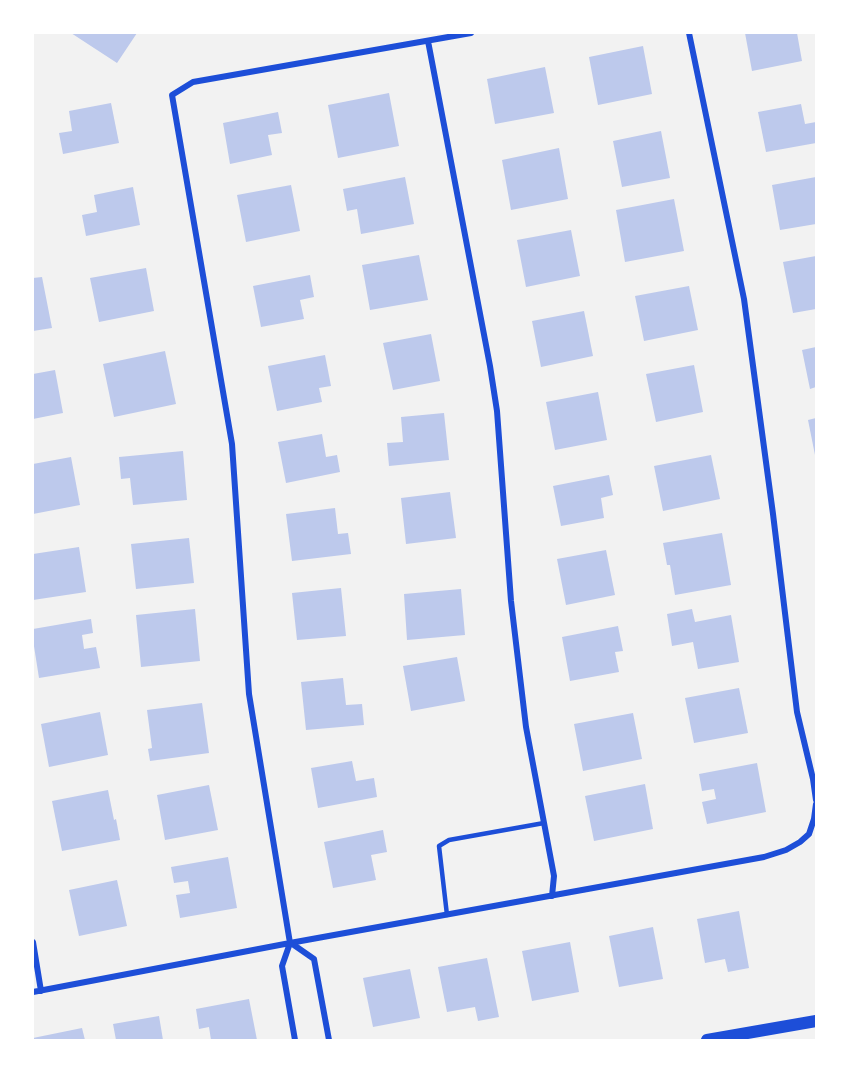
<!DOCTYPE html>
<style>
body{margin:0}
#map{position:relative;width:849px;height:1073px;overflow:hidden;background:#f2f2f2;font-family:"Zilla Slab",serif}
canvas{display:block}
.frame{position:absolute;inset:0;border:34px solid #fff;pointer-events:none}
</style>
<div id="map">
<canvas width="849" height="1073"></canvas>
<div class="frame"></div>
</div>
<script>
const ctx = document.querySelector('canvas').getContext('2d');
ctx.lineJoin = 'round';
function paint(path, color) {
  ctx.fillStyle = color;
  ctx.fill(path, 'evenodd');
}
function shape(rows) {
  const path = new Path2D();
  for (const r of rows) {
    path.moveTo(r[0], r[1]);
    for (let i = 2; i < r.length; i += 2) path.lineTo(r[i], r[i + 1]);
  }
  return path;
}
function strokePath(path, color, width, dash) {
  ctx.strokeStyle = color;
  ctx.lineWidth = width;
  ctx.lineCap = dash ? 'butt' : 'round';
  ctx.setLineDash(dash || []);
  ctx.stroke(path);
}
const building = shape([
 [71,33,137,33,117,63],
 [745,33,797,33,802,61,752,71],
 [643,46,652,94,598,105,589,57],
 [545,67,554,113,495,124,487,79],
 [389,93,399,146,338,158,328,105],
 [111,103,119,143,63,154,59,133,72,131,69,111],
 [801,104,805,124,816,122,816,143,766,152,758,112],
 [278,112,282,133,268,135,272,155,230,164,223,123],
 [661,131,670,178,622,187,613,141],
 [559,148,568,199,511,210,502,160],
 [405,177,414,224,361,234,357,209,347,211,343,189],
 [816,177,816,224,780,230,772,185],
 [291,185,300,231,246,242,237,195],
 [133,187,140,225,86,236,82,215,97,212,94,195],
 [674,199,684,251,625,262,616,210],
 [571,230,580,276,526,287,517,240],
 [419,255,428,300,370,310,362,265],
 [816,256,816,309,793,313,783,262],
 [146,268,154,311,99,322,90,278],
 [310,275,314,297,300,300,304,319,261,327,253,286],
 [42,277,52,328,33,331,33,278],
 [689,286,698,330,644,341,635,296],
 [584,311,593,356,541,367,532,321],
 [431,334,440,381,393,390,383,343],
 [816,347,816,387,810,389,802,350],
 [165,351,176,404,114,417,103,364],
 [325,355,331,386,319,388,322,402,277,411,268,366],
 [694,365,703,412,656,422,646,374],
 [55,370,63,413,33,419,33,374],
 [598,392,607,440,555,450,546,402],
 [444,413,449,460,389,466,387,443,403,442,401,417],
 [816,418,816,455,815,455,808,420],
 [322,434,326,457,337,455,340,472,286,483,278,442],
 [183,451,187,500,133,505,130,478,121,479,119,457],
 [711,455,720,499,663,511,654,466],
 [71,457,80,505,33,514,33,464],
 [609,475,613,495,601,498,604,518,561,526,553,486],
 [450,492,456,538,406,544,401,498],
 [335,508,338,534,348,533,351,554,292,561,286,514],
 [722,533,731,585,675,595,670,565,667,565,663,543],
 [189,538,194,583,136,589,131,544],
 [79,547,86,592,33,600,33,554],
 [606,550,615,595,566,605,557,559],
 [341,588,346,636,297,640,292,593],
 [461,589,465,635,407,640,404,594],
 [195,609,200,661,141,667,136,615],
 [692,609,695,622,731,615,739,662,698,669,693,642,672,646,667,614],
 [91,619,93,633,82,635,84,649,96,647,100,668,39,678,33,640,33,629],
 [618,626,623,651,615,652,619,672,570,681,562,637],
 [457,657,465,701,411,711,403,666],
 [343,678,346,705,362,704,364,725,306,730,301,682],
 [739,688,748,733,694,743,685,698],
 [202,703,209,753,150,761,148,749,152,748,147,710],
 [100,712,108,755,49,767,41,724],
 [633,713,642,759,583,771,574,724],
 [352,761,356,781,374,778,377,797,318,808,311,768],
 [757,763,766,812,707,824,702,802,716,799,714,789,702,791,699,774],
 [645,784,653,829,594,841,585,796],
 [209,785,218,830,165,840,157,795],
 [108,790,114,820,116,819,120,840,62,851,52,801],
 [383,830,387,852,371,855,376,880,333,888,324,842],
 [228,857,237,908,180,918,176,895,190,893,188,881,174,883,171,867],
 [117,880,127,926,79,936,69,890],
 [739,911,749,968,728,972,725,959,705,963,697,919],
 [653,927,663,979,619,987,609,936],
 [570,942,579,992,532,1001,522,951],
 [487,958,499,1017,478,1021,475,1007,447,1012,438,967],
 [410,969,420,1018,373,1027,363,978],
 [249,999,257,1040,211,1040,209,1027,199,1029,196,1009],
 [159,1016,163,1040,116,1040,113,1024],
 [82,1028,85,1040,33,1040,33,1038]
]);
const service = shape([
 [447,915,439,846,449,840,544,823]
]);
const minor = shape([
 [689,33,744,299,773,514,797,712,813,779,816,800],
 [428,41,490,366,497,411,511,601,526,727,554,876,552,896],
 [33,942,41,991],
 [291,943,314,959,329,1040],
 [33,992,290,943,764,857,786,850,800,842,809,834,814,819,816,804],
 [295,1040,282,966,290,943,249,694,232,444,172,95,193,82,471,33]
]);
const secondary = shape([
 [707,1040,816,1021]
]);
paint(building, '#bdc9ec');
strokePath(service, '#1d4ed8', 4.5);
strokePath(minor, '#1d4ed8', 6);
strokePath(secondary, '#1d4ed8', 12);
</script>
